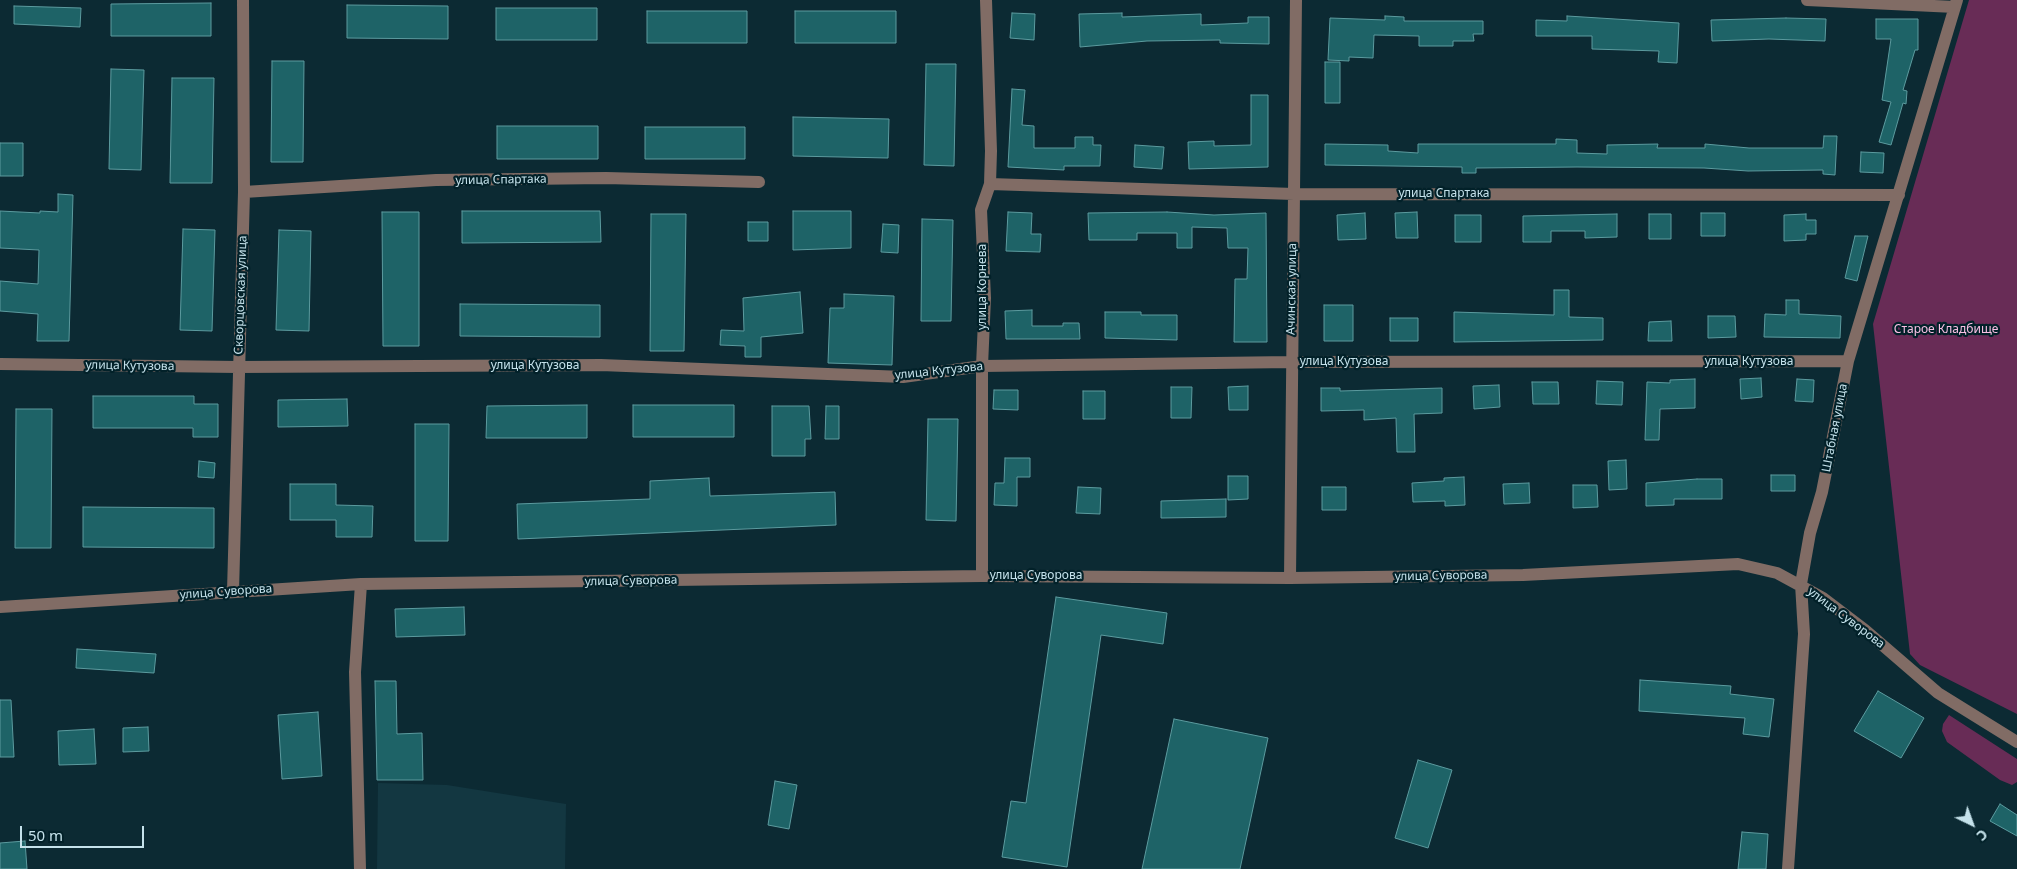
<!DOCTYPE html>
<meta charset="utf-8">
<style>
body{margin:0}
#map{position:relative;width:2017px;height:869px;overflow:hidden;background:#0c2a33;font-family:"Noto Sans",sans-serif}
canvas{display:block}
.north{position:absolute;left:1947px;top:799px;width:50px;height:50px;-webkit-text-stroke:4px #022129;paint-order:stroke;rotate:138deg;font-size:14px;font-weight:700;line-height:20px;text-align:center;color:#c5e2eb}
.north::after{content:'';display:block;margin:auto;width:18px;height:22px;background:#c5e2eb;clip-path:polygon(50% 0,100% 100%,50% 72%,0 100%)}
.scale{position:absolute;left:20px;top:826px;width:124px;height:22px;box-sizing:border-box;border:2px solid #c5e2eb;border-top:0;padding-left:6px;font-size:15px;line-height:18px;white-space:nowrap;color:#c5e2eb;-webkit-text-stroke:4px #022129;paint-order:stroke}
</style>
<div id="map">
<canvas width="2017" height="869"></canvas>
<div class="north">С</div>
<div class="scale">50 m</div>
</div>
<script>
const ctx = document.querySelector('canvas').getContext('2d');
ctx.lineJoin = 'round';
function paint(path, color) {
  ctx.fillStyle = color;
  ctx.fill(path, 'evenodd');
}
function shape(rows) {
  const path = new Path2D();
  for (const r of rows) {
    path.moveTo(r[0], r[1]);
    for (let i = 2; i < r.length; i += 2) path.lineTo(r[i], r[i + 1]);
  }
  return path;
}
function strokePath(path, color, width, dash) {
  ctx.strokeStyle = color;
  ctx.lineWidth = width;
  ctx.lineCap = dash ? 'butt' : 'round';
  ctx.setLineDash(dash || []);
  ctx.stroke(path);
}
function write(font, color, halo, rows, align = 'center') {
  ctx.font = font + ' "Noto Sans",sans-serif';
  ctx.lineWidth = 4.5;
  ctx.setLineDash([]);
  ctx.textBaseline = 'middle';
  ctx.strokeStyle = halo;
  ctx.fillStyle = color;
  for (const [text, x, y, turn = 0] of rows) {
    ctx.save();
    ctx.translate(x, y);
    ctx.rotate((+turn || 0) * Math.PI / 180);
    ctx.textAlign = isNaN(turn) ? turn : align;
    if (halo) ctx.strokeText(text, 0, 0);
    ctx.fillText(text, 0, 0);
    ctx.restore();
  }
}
const built = shape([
 [378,783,447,785,566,804,565,869,377,869]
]);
const green = shape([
 [1969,0,2017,0,2017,714,1920,665,1910,654,1873,324],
 [1949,715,2017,759,2017,782,2012,785,2000,780,1947,742,1942,731,1943,724]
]);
const building = shape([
 [211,3,211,36,111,36,111,4,211,3],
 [347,5,448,6,448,39,347,38,347,5],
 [14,6,81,8,80,27,14,24,14,6],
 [496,8,597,8,597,40,496,40,496,8],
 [647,11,747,11,747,43,647,43,647,11],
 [795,11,896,11,896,43,795,43,795,11],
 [1012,13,1035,14,1034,40,1010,38,1012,13],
 [1122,13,1122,17,1201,14,1201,25,1248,23,1248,17,1269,17,1269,44,1220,43,1220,40,1147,41,1080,47,1079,14,1122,13],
 [1385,16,1404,17,1404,21,1483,21,1483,34,1473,34,1474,41,1453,41,1453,46,1419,46,1419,36,1374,35,1373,58,1349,57,1349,61,1328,60,1330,18,1385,20,1385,16],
 [1567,16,1679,23,1677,63,1658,62,1659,51,1592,49,1592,36,1536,36,1536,20,1567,21,1567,16],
 [1786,18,1826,19,1825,41,1769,39,1712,41,1711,20,1786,18],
 [1876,19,1918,19,1918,50,1915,50,1903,90,1907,91,1906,104,1903,103,1891,145,1879,142,1891,102,1882,100,1891,39,1876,39,1876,19],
 [272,61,304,61,303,162,271,162,272,61],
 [1325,62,1340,62,1340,103,1325,103,1325,62],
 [926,64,956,64,954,166,924,165,926,64],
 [111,69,144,70,141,170,109,169,111,69],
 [172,78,214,78,212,183,170,183,172,78],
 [1012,89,1025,90,1022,125,1034,126,1034,148,1075,148,1075,137,1093,137,1093,145,1101,145,1100,166,1064,166,1064,170,1008,167,1012,89],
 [1251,95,1268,95,1268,167,1189,169,1188,142,1214,141,1214,146,1251,145,1251,95],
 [793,117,889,119,888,158,793,156,793,117],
 [497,126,598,126,598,159,497,159,497,126],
 [645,127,745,127,745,159,645,159,645,127],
 [1824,136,1837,136,1835,175,1823,174,1823,170,1748,171,1704,168,1577,167,1476,168,1476,173,1462,173,1462,167,1325,165,1325,144,1388,145,1388,151,1418,153,1418,144,1556,144,1556,139,1577,140,1577,153,1607,154,1607,145,1658,144,1657,148,1705,148,1705,144,1749,148,1823,148,1824,136],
 [0,143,23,143,23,176,0,176,0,143],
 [1135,145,1164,147,1162,169,1134,167,1135,145],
 [1861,152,1884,153,1883,173,1860,172,1861,152],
 [58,194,73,195,69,341,37,341,38,314,0,311,0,281,38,284,39,250,0,248,0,211,40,213,40,211,58,212,58,194],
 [462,211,600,211,601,242,462,243,462,211],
 [793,211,851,211,851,248,793,250,793,211],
 [382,212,419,212,419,346,383,346,382,212],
 [1008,212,1032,213,1031,234,1041,234,1040,252,1006,251,1008,212],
 [1167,212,1214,215,1266,213,1267,342,1234,342,1235,279,1247,279,1248,248,1228,248,1227,228,1192,227,1192,248,1177,248,1177,233,1137,233,1137,240,1089,240,1088,213,1167,212],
 [1417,212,1418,238,1396,238,1395,213,1417,212],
 [1365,213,1366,239,1338,240,1337,215,1365,213],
 [1701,213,1725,213,1725,236,1701,236,1701,213],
 [651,214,686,214,684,351,650,351,651,214],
 [1617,214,1617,237,1585,238,1585,231,1551,231,1551,242,1523,242,1523,216,1617,214],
 [1649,214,1671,214,1671,239,1649,239,1649,214],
 [1806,214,1806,220,1816,220,1816,234,1806,234,1806,240,1784,241,1784,215,1806,214],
 [1455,215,1481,215,1481,242,1455,242,1455,215],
 [922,219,953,220,951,321,921,321,922,219],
 [748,222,768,222,768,241,748,241,748,222],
 [883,224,899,225,898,253,881,252,883,224],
 [183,229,215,230,212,331,180,330,183,229],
 [279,230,311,231,309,331,276,330,279,230],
 [1855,236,1868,236,1857,281,1845,278,1855,236],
 [1554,290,1569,290,1569,317,1603,318,1603,340,1454,342,1454,312,1554,315,1554,290],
 [800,292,803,333,761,337,761,357,745,357,745,346,720,345,721,330,744,331,743,298,800,292],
 [844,294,894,296,892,365,828,363,830,308,844,308,844,294],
 [1786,300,1799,300,1799,314,1841,316,1840,338,1764,337,1765,314,1786,315,1786,300],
 [460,304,600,305,600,337,460,336,460,304],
 [1324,305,1353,305,1353,341,1324,341,1324,305],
 [1032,310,1032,326,1063,326,1063,323,1079,323,1080,339,1006,339,1005,311,1032,310],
 [1105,312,1141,312,1141,315,1177,315,1177,340,1105,338,1105,312],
 [1708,316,1735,316,1736,337,1708,338,1708,316],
 [1390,318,1418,318,1418,341,1390,341,1390,318],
 [1671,321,1672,341,1648,341,1649,322,1671,321],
 [1761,378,1762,397,1741,399,1740,379,1761,378],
 [1695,379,1695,408,1660,409,1659,440,1645,440,1647,382,1670,383,1670,380,1695,379],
 [1797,379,1814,380,1813,402,1795,401,1797,379],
 [1597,381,1623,382,1622,405,1596,404,1597,381],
 [1532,382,1558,382,1559,404,1533,404,1532,382],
 [1499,385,1500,407,1474,409,1473,386,1499,385],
 [1248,386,1248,410,1229,410,1228,387,1248,386],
 [1171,387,1192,387,1191,418,1171,418,1171,387],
 [1321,388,1340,388,1340,391,1442,388,1442,413,1414,414,1415,452,1397,452,1396,418,1364,420,1364,410,1321,411,1321,388],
 [994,390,1018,390,1018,410,993,409,994,390],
 [1083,391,1105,391,1105,419,1083,419,1083,391],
 [93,396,194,396,194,404,218,404,218,437,193,437,193,428,93,428,93,396],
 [347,399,348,426,278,427,278,400,347,399],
 [587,405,587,438,486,438,487,406,587,405],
 [633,405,734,405,734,437,633,437,633,405],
 [772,406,809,406,811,439,805,439,805,456,772,456,772,406],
 [826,406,839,406,839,439,825,439,826,406],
 [16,409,52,409,51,548,15,548,16,409],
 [928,419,958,419,956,521,926,520,928,419],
 [415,424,449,424,448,541,415,541,415,424],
 [1005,458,1030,458,1030,477,1017,477,1017,506,994,505,995,483,1004,483,1005,458],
 [1626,460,1627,489,1609,490,1608,461,1626,460],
 [199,461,215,463,214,478,198,477,199,461],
 [1771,475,1795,475,1795,491,1771,491,1771,475],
 [1228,476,1248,476,1248,499,1228,500,1228,476],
 [1464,477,1465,505,1445,506,1445,501,1413,502,1412,483,1444,481,1444,478,1464,477],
 [709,478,710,496,835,492,836,525,518,539,517,504,650,499,650,481,709,478],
 [1697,479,1722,479,1722,499,1674,499,1674,505,1646,506,1646,483,1697,479],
 [1529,483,1530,503,1504,504,1503,484,1529,483],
 [290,484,336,484,336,505,373,506,372,537,336,537,336,520,290,520,290,484],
 [1573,485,1597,485,1598,507,1573,508,1573,485],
 [1078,487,1101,488,1100,514,1076,513,1078,487],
 [1322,487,1346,487,1346,510,1322,510,1322,487],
 [1226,499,1226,517,1161,518,1161,501,1226,499],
 [83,507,214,508,214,548,83,547,83,507],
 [1056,597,1167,613,1163,644,1101,635,1067,867,1002,857,1011,801,1026,803,1056,597],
 [464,607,465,635,396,637,395,609,464,607],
 [77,649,156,654,154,673,76,668,77,649],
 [1640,680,1731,686,1730,694,1774,699,1769,737,1743,734,1745,718,1639,711,1640,680],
 [375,681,396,681,397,734,422,733,423,780,377,780,375,681],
 [1878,691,1924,718,1901,758,1854,731,1878,691],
 [0,700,11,700,14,757,0,757,0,700],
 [318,712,322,776,282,779,278,715,318,712],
 [1174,719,1268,738,1240,869,1142,869,1174,719],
 [148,727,149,751,123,752,123,728,148,727],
 [94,729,96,764,59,765,58,731,94,729],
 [1418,760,1452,770,1428,848,1395,838,1418,760],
 [775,781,797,785,789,829,768,825,775,781],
 [2000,804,2017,815,2017,836,1990,821,2000,804],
 [1742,832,1768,834,1766,869,1738,869,1742,832],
 [25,841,27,869,0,869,0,843,25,841]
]);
const minor = shape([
 [1807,0,1955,7],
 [990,184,1294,194,1899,195],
 [244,192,436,180,606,178,759,182],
 [0,364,238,367,601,365,903,377,982,366,1291,362,1848,361],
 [982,576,982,366,985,298,981,210,990,184,991,151,986,0],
 [1290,578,1296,0],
 [233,591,244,192,243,0],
 [0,607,361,584,982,576,1290,578,1523,575,1738,564,1777,573,1823,598,1865,630,1938,693,2017,742],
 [360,869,355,672,361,584],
 [1788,869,1804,634,1801,584,1810,533,1822,492,1848,361,1957,0]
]);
const streetNames = [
 ["улица Спартака",501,180,-1],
 ["улица Спартака",1444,194],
 ["улица Корнева",983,287,-90],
 ["Ачинская улица",1292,289,-89],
 ["Скворцовская улица",241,295,-88],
 ["улица Кутузова",1344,362],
 ["улица Кутузова",1749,362],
 ["улица Кутузова",130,366,1],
 ["улица Кутузова",535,366],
 ["улица Кутузова",939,371,-6],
 ["Штабная улица",1835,428,-79],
 ["улица Суворова",1036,576],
 ["улица Суворова",1441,576,-1],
 ["улица Суворова",631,581,-1],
 ["улица Суворова",226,592,-4],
 ["улица Суворова",1846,618,37]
];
const parkNames = [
 ["Старое Кладбище",1946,330]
];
paint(built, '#133741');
paint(green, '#682c56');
paint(building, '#1e6367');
strokePath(building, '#5c9b9f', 1);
strokePath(minor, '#816c65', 12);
write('12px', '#c5e2eb', '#022129', streetNames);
write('12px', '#f9c0e4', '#022129', parkNames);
</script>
